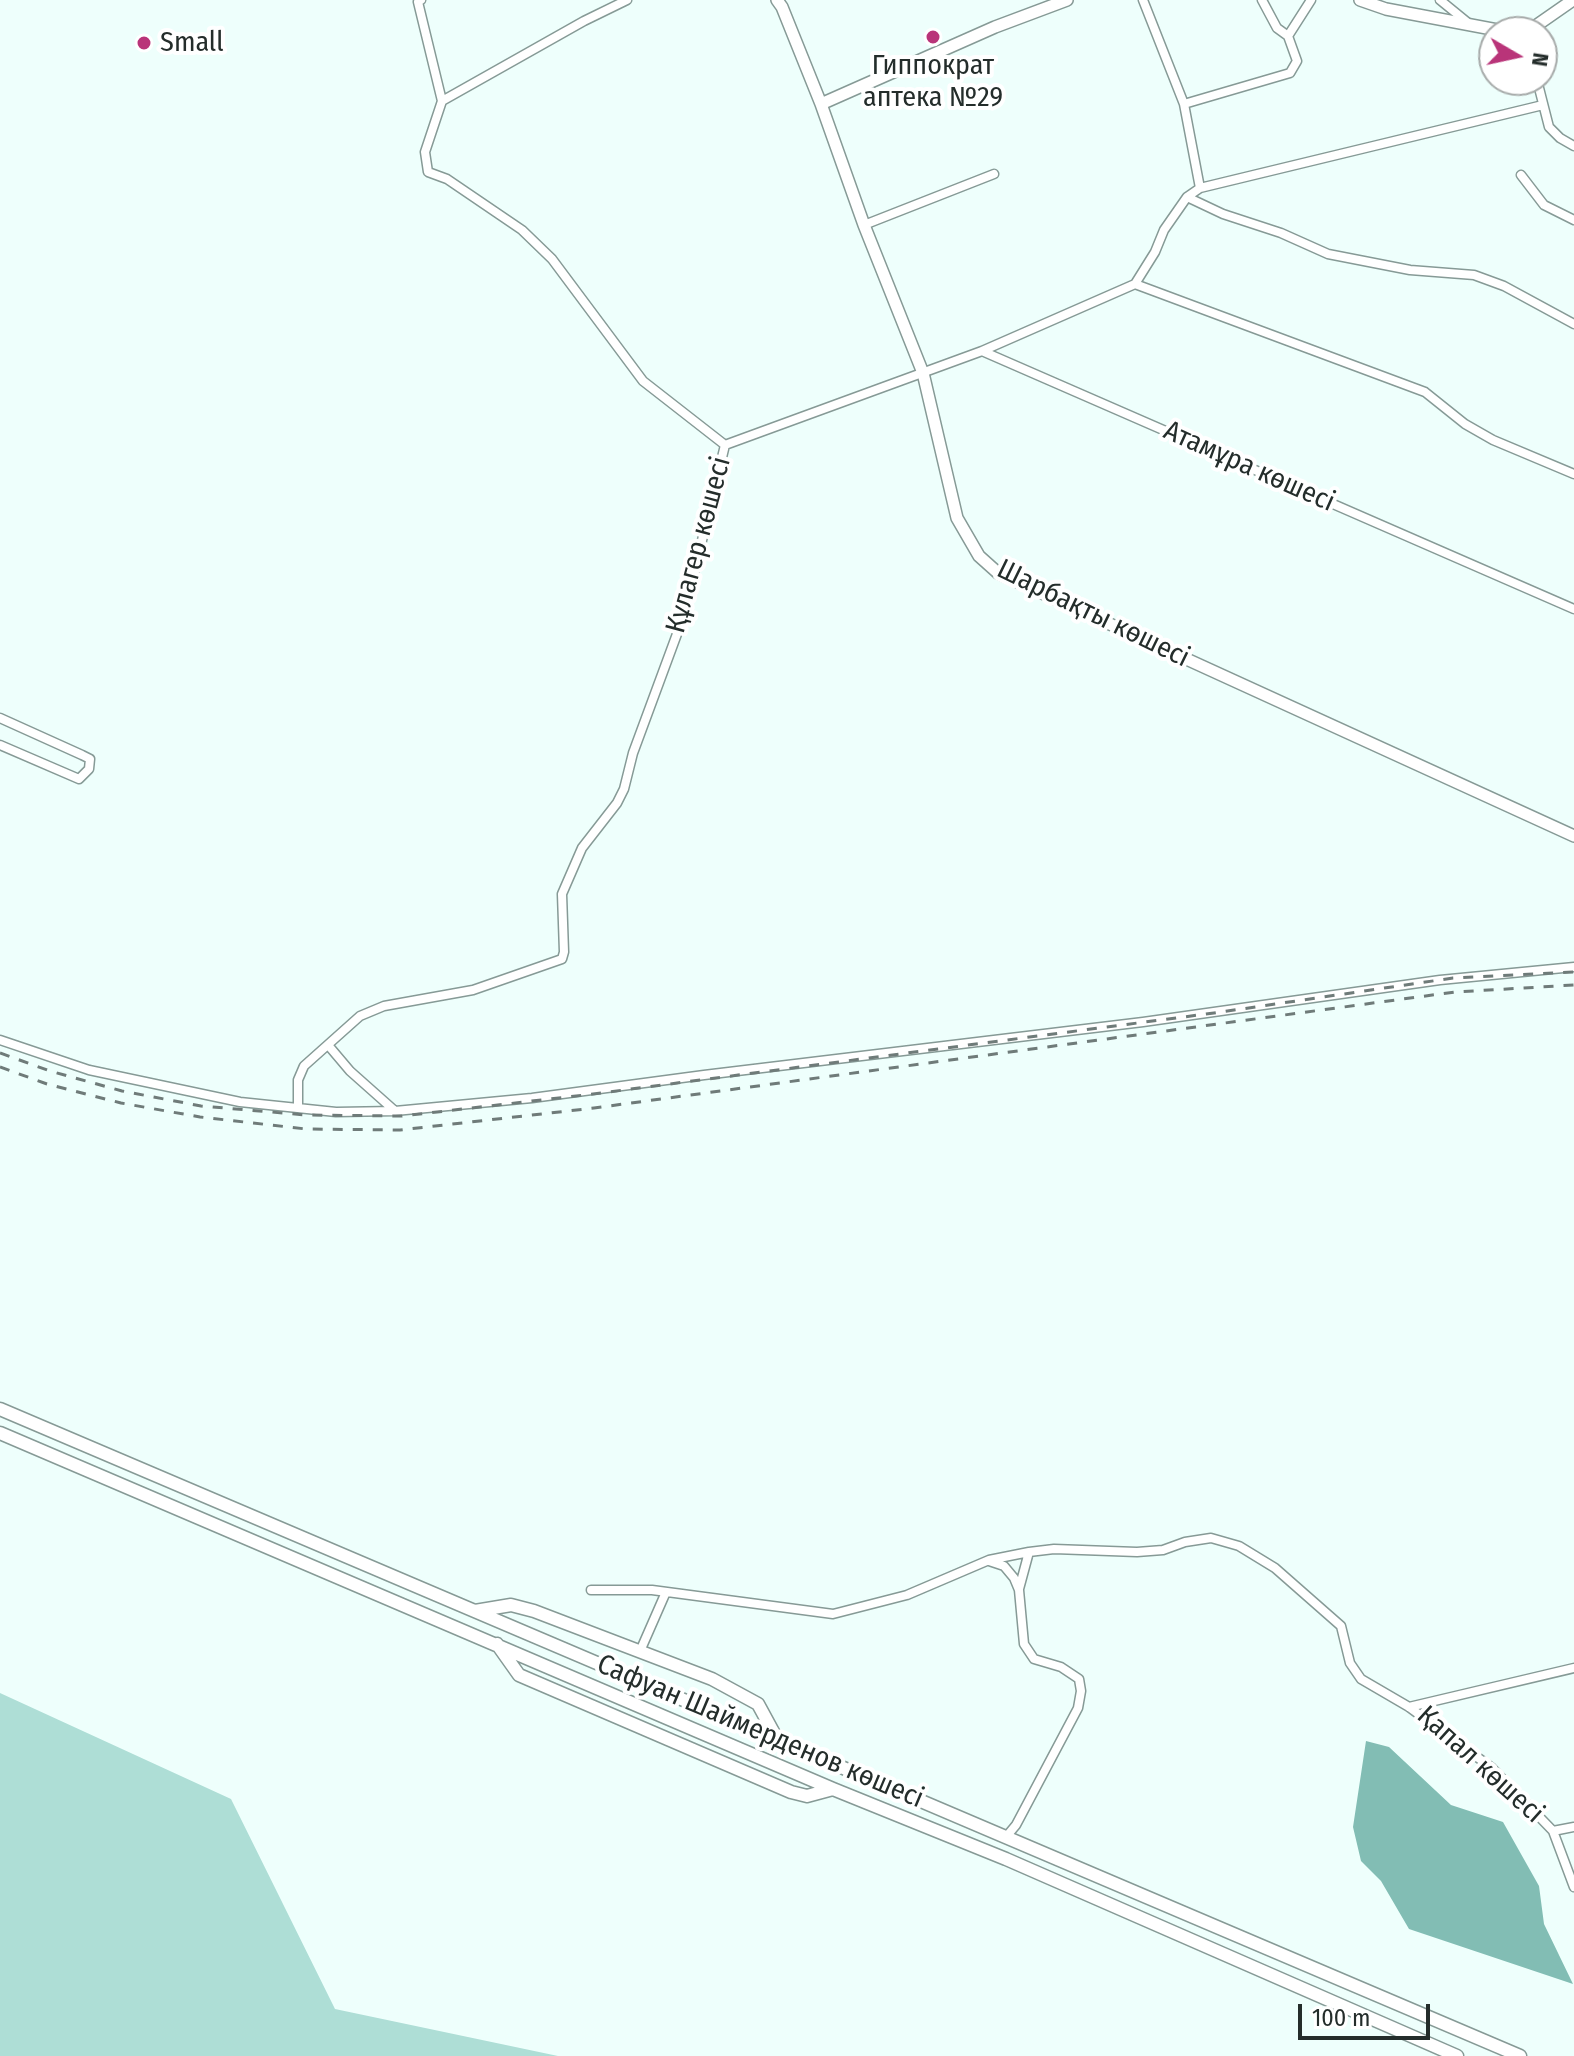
<!DOCTYPE html>
<meta charset="utf-8">
<style>
body{margin:0}
#map{position:relative;width:1574px;height:2056px;overflow:hidden;background:#eefffc;font-family:"Fira Sans Condensed",sans-serif}
canvas{display:block}
.north{position:absolute;left:1478px;top:16px;width:80px;height:80px;box-sizing:border-box;background:#fff;border:2px solid #a7abaa;border-radius:50%;rotate:99deg;font-size:22px;font-weight:700;line-height:32px;text-align:center;color:#242d2b}
.north::after{content:'';display:block;margin:auto;width:28px;height:36px;background:#b93479;clip-path:polygon(50% 0,100% 100%,50% 72%,0 100%)}
.scale{position:absolute;left:1298px;top:2004px;width:132px;height:36px;box-sizing:border-box;border:4px solid #242d2b;border-top:0;padding-left:10px;font-size:24px;line-height:28px;white-space:nowrap;color:#242d2b;-webkit-text-stroke:6px #fff;paint-order:stroke}
</style>
<div id="map">
<canvas width="1574" height="2056"></canvas>
<div class="north">N</div>
<div class="scale">100 m</div>
</div>
<script>
const ctx = document.querySelector('canvas').getContext('2d');
ctx.lineJoin = 'round';
function paint(path, color) {
  ctx.fillStyle = color;
  ctx.fill(path, 'evenodd');
}
function shape(rows) {
  const path = new Path2D();
  for (const r of rows) {
    path.moveTo(r[0], r[1]);
    for (let i = 2; i < r.length; i += 2) path.lineTo(r[i], r[i + 1]);
  }
  return path;
}
function strokePath(path, color, width, dash) {
  ctx.strokeStyle = color;
  ctx.lineWidth = width;
  ctx.lineCap = dash ? 'butt' : 'round';
  ctx.setLineDash(dash || []);
  ctx.stroke(path);
}
function write(font, color, halo, rows, align = 'center') {
  ctx.font = font + ' "Fira Sans Condensed",sans-serif';
  ctx.lineWidth = 8;
  ctx.setLineDash([]);
  ctx.textBaseline = 'middle';
  ctx.strokeStyle = halo;
  ctx.fillStyle = color;
  for (const [text, x, y, turn = 0] of rows) {
    ctx.save();
    ctx.translate(x, y);
    ctx.rotate((+turn || 0) * Math.PI / 180);
    ctx.textAlign = isNaN(turn) ? turn : align;
    if (halo) ctx.strokeText(text, 0, 0);
    ctx.fillText(text, 0, 0);
    ctx.restore();
  }
}
const green = shape([
 [0,1693,231,1799,335,2009,558,2056,0,2056]
]);
const water = shape([
 [1366,1741,1389,1747,1451,1805,1503,1822,1539,1886,1544,1924,1573,1984,1409,1929,1381,1881,1361,1861,1353,1827]
]);
const minor = shape([
 [421,0,418,2,442,101,584,21,627,0],
 [1143,0,1184,104,1200,188,1187,197,1223,214,1281,233,1328,254,1410,270,1474,275,1504,286,1574,324],
 [1262,0,1277,28,1288,36],
 [1440,0,1467,22],
 [1537,80,1549,127,1560,138,1574,146],
 [442,101,425,152,428,172,447,179,522,230,552,259,643,381,725,445],
 [1184,104,1290,73,1297,61,1288,36,1311,0],
 [1521,175,1544,205,1574,220],
 [1200,188,1543,105],
 [864,225,994,174],
 [1135,284,1155,252,1164,230,1187,197],
 [982,351,1135,284,1425,392,1465,424,1493,440,1574,474],
 [0,718,82,755,90,759,89,769,79,779,0,745],
 [0,1040,89,1070,240,1102,336,1112,395,1111,532,1098,704,1075,1143,1022,1440,980,1574,967],
 [328,1045,350,1071,395,1111],
 [298,1108,298,1080,304,1066,360,1016,384,1006,473,990,562,959,564,952,562,894,582,848,617,803,624,789,633,753,684,615,725,445,982,351,1574,609],
 [989,1561,1004,1566,1014,1578,1019,1590,1024,1644,1034,1659,1061,1667,1079,1679,1081,1691,1078,1708,1016,1825,1006,1837],
 [1019,1589,1029,1552],
 [591,1590,652,1590,833,1614,907,1595,989,1560,1029,1552,1054,1549,1137,1552,1163,1550,1185,1542,1211,1538,1239,1546,1275,1568,1341,1626,1350,1663,1361,1679,1409,1707,1492,1768,1553,1831,1574,1887],
 [641,1649,666,1592],
 [1409,1707,1574,1668],
 [1553,1831,1574,1827]
]);
const tertiary = shape([
 [777,0,782,7,821,104,864,225,923,373,957,518,979,556,998,573,1574,836],
 [1360,0,1386,9,1508,32],
 [1527,32,1573,0],
 [821,104,995,27,1067,0]
]);
const secondary = shape([
 [0,1409,1520,2056],
 [0,1433,833,1789,1006,1859,1457,2056],
 [475,1611,511,1605,534,1611,712,1679,758,1704,777,1739],
 [497,1644,519,1675,791,1792,807,1796,833,1789]
]);
const rail = shape([
 [0,1053,50,1071,122,1091,201,1106,306,1115,402,1116,593,1094,1214,1013,1453,978,1574,972],
 [0,1067,47,1084,121,1103,200,1117,306,1129,400,1130,594,1108,1455,992,1574,985]
]);
const markers = [
 [933,37,8,"#b93479"],
 [144,43,8,"#b93479"]
];
const poiNames = [
 ["Small",160,43],
 ["Гиппократ",933,66,"center"],
 ["аптека №29",933,98,"center"]
];
const streetNames = [
 ["Атамұра көшесі",1249,467,24],
 ["Құлагер көшесі",699,545,-75],
 ["Шарбақты көшесі",1093,614,26],
 ["Сафуан Шаймерденов көшесі",760,1732,23],
 ["Қапал көшесі",1480,1765,42]
];
paint(green, '#aeded6');
paint(water, '#82bdb4');
strokePath(minor, '#869a96', 11);
strokePath(tertiary, '#869a96', 14);
strokePath(secondary, '#869a96', 15);
strokePath(minor, '#fff', 8);
strokePath(tertiary, '#fff', 11);
strokePath(secondary, '#fff', 12);
strokePath(rail, '#6f7b79', 3, [10, 10]);
for (const [x, y, r, color] of markers) {
  const dot = new Path2D();
  dot.arc(x, y, r, 0, 2 * Math.PI);
  ctx.fillStyle = color;
  ctx.fill(dot);
  strokePath(dot, '#fff', 3);
}
write('28px', '#242d2b', '#fff', poiNames, 'left');
write('28px', '#242d2b', '#fff', streetNames);
</script>
